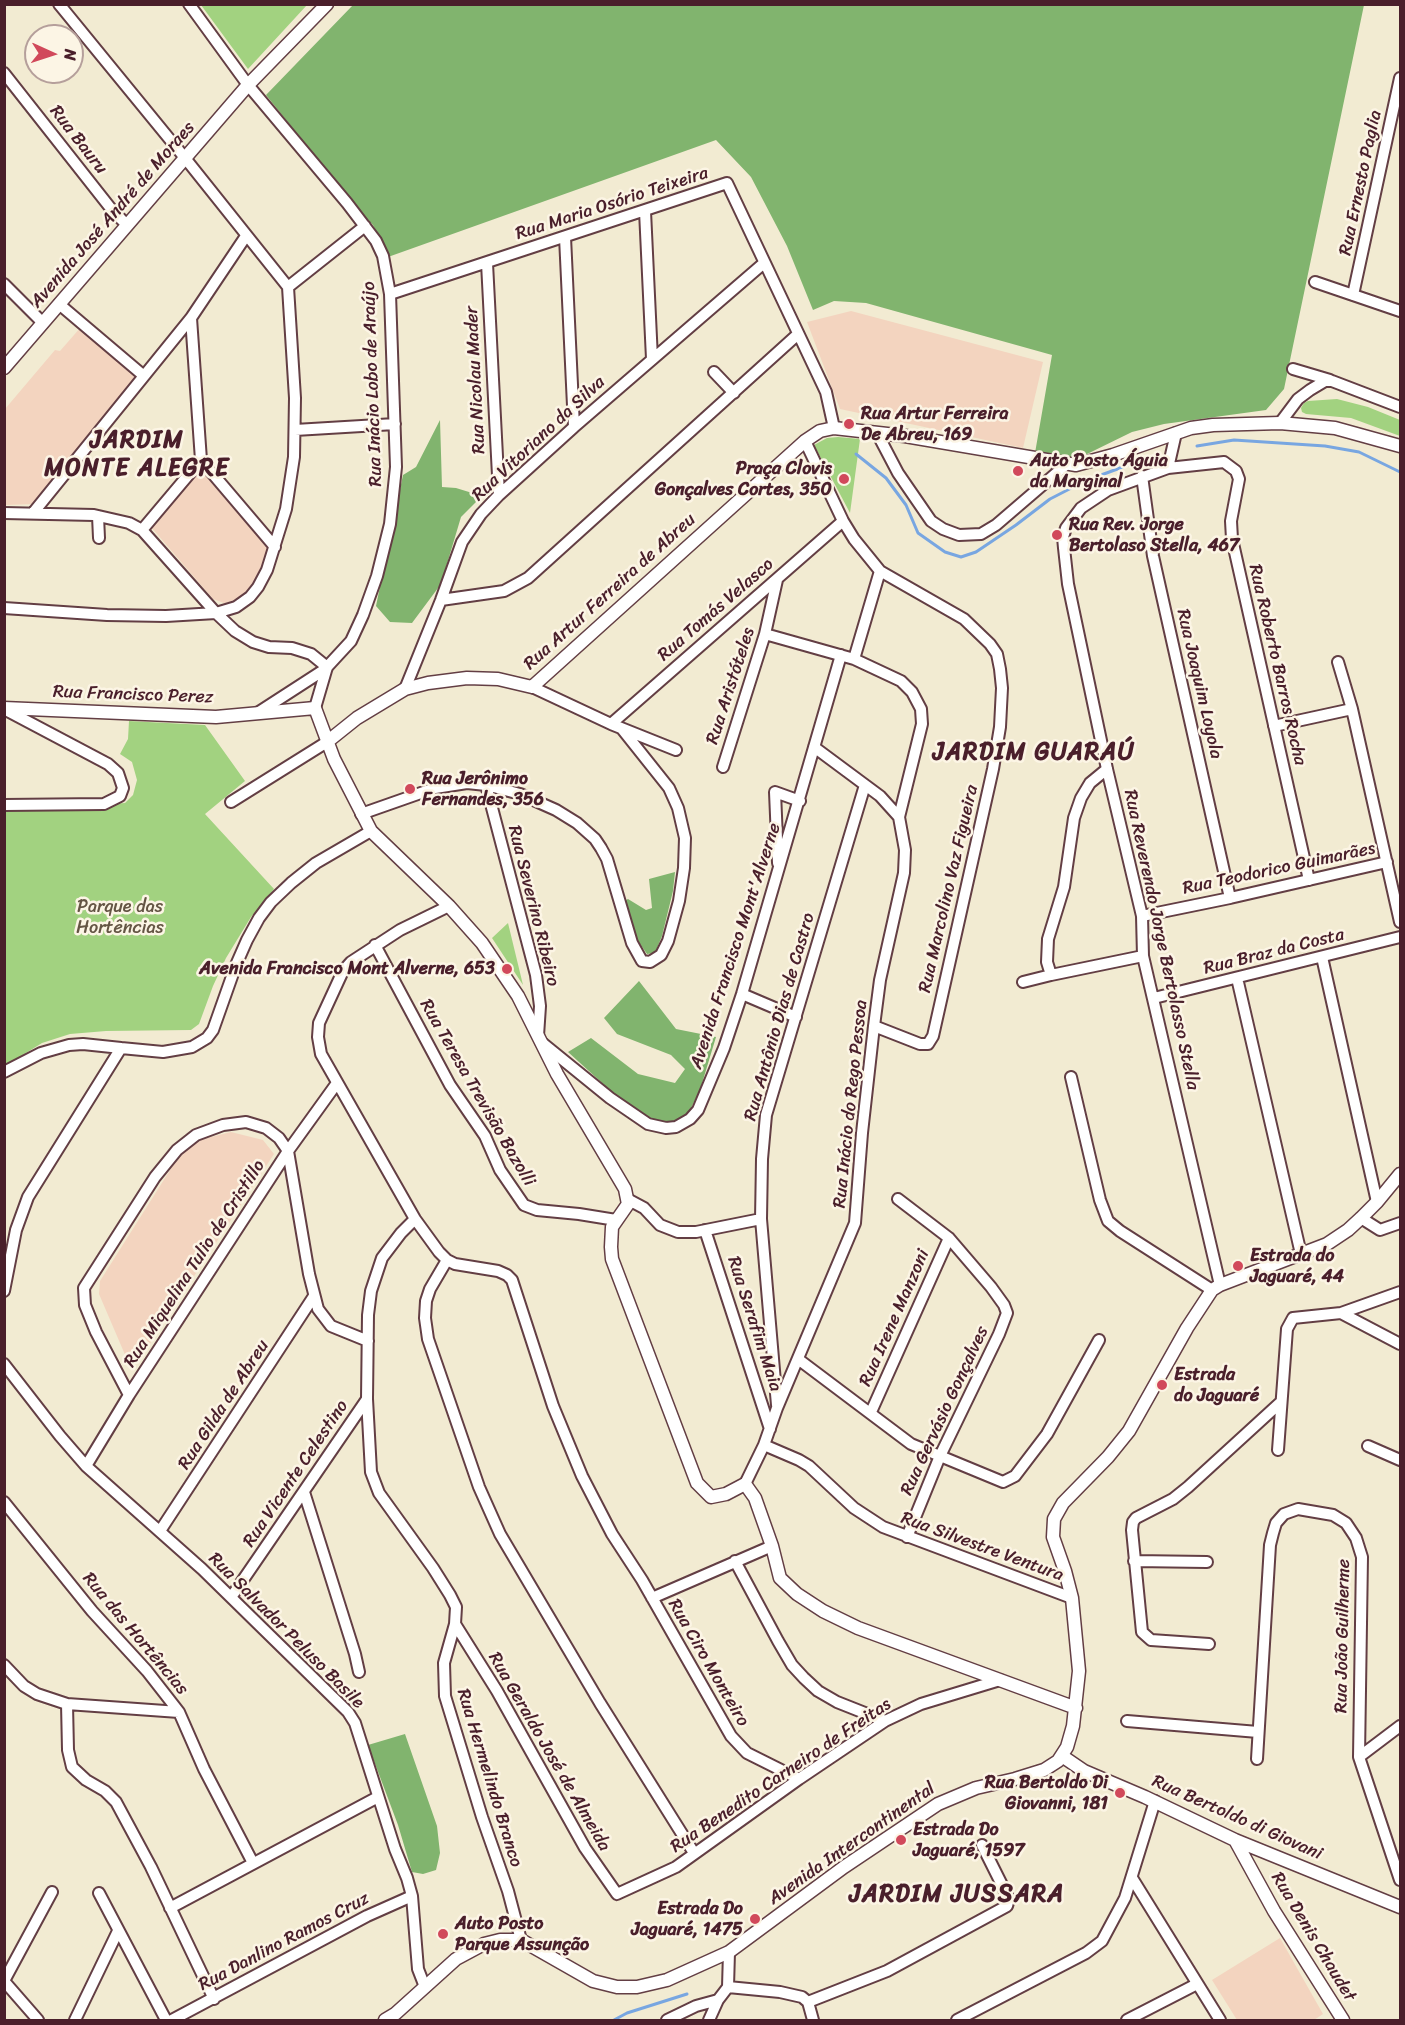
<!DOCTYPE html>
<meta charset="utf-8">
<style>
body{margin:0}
#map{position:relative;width:1405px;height:2025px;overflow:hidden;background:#f2ebd2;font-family:Sriracha,sans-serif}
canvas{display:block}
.frame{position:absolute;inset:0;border:6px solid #4a1f2b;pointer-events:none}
.north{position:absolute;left:24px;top:24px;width:60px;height:60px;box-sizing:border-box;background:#fcf5e5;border:2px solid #b59f9b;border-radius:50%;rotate:93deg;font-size:16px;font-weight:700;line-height:24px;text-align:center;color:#4a1f2b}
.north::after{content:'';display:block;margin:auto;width:21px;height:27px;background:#d1495b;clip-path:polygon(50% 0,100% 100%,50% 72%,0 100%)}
</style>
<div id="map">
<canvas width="1405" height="2025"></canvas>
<div class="frame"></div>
<div class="north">N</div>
</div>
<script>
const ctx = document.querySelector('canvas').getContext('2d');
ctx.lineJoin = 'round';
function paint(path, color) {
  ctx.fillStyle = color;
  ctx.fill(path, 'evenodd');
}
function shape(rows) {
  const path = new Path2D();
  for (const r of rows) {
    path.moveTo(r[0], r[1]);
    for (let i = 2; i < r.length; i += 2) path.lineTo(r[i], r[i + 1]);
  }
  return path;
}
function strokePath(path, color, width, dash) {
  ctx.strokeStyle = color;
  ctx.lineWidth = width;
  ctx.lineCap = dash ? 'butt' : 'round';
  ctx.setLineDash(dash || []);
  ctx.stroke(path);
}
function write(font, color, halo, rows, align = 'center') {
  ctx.font = font + ' Sriracha,sans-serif';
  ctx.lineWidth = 5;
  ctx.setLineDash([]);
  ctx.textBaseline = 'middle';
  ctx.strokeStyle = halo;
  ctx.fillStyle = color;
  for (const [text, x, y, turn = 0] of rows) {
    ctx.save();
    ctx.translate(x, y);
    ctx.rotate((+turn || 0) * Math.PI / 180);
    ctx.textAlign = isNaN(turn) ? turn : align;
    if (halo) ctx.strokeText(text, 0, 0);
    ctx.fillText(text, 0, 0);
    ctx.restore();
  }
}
const built = shape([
 [851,311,1043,362,1023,448,840,409,807,322],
 [81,327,138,373,36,504,5,505,5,409,55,350,60,351],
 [201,469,270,547,266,565,246,597,237,602,224,603,213,599,151,527],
 [231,1132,263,1140,274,1154,132,1371,99,1294,100,1281,172,1167,188,1148,203,1139],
 [1280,1938,1323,2014,1314,2020,1237,2020,1212,1980]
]);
const green = shape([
 [201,5,307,5,248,69],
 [1337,399,1368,407,1400,420,1400,436,1351,418,1306,414,1302,412,1301,408,1304,403,1308,401],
 [838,437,860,439,850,513,814,445,827,438],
 [129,721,205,725,245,781,205,814,274,889,251,917,226,958,213,986,199,1024,191,1030,106,1031,70,1034,42,1043,5,1066,5,811,125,803,133,795,137,780,132,762,120,754,128,739],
 [508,923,523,985,492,938]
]);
const forest = shape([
 [353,5,1364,5,1284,389,1266,410,1164,424,1132,432,1083,456,1061,459,1035,453,1052,355,866,303,834,301,813,310,787,246,751,177,716,140,388,257,373,225,358,210,266,95],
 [440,420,442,487,456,488,482,496,461,517,441,584,412,623,390,622,376,606,403,475,416,467],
 [675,872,673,891,662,936,655,953,647,954,638,941,624,901,628,899,646,910,652,908,649,879],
 [639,981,676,1029,716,1037,700,1090,688,1114,674,1124,649,1118,612,1092,568,1052,591,1038,638,1074,675,1083,685,1069,671,1055,617,1034,604,1018],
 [405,1734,437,1826,440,1853,436,1870,423,1874,412,1872,398,1825,368,1745]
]);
const stream = shape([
 [1197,446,1234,440,1325,446,1359,452,1400,472],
 [856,454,886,478,906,505,918,533,945,552,961,557,976,552,1016,525,1050,499,1085,481,1147,458],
 [614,2020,627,2013,687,1994]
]);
const minor = shape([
 [189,4,248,85,347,203,376,241,383,256,390,294,396,467,390,524,377,576,363,615,351,641,327,667,315,708],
 [4,73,112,210,127,225],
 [645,211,652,359],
 [565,237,574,427],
 [487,263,499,495],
 [1315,282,1400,311],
 [4,284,43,323],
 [288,287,365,226],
 [390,294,727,183,826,392,834,428],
 [1353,295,1400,78],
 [59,304,144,376],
 [191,318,201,460,275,547],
 [1293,369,1330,380],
 [714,372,734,393],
 [1280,423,1298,399,1310,390,1325,381,1332,381,1400,407],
 [295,430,395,424],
 [877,433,898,473,931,521,943,529,959,535,981,534,996,525,1067,464],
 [805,441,843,521,854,539,880,571,964,619,990,644,997,654,1000,669,1002,688,1000,727,993,769,933,1036,928,1044,920,1044,874,1026],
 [1168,468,1176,433],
 [1142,476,1153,556,1230,898],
 [4,513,94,515,129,523,142,530,216,613,235,631,253,642,269,647,292,648,311,654,327,667],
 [33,513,191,318,246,236],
 [98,516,99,538],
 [142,530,201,460],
 [441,600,504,591,528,578,797,335],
 [4,608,107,615,166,616,216,613,236,607,250,597,258,587,267,570,286,509,294,457,295,398,288,287,185,158,59,4],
 [765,634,854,659,901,681,912,692,921,709,922,724,899,817],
 [854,659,880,571],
 [1338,662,1352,709,1400,922],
 [532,687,611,724,676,750],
 [405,689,441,600,462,542,481,514,499,495,574,427,764,263],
 [4,709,108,764,118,773,123,788,120,796,104,804,4,805],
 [259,712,327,668],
 [611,724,843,521],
 [1274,726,1352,709],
 [723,767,765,634,777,580],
 [1107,769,1090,783,1081,798,1074,818,1064,887,1048,939,1047,962,1051,975,1143,956],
 [486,785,536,975,540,1006,538,1036],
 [231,802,327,742],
 [361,814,435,788,467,783,486,785,520,794,556,810,577,823,595,839,601,848,607,859,632,943,642,961,650,962,661,955,668,941,679,901,684,868,685,838,678,808,669,788,622,729],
 [778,863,775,792,800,801],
 [449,906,400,930,351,962,343,971,319,1023,318,1037,321,1054,415,1219,439,1252,447,1260,455,1264,498,1271,507,1275,512,1280,553,1406,582,1476,612,1534,642,1580,731,1736,747,1753,799,1779],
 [1142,916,1230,898,1387,862],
 [375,945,450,1085,485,1136,500,1170,524,1205,537,1210,579,1214,616,1220],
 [1322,957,1377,1202],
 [1237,978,1301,1254],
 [1023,982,1051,975],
 [742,994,796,1017],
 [1154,998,1400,937],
 [541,1042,610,1098,648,1124,666,1128,676,1127,690,1119,698,1110,724,1048,742,994,841,655],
 [4,1072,41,1053,69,1045,83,1044,121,1048],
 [1071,1077,1100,1200,1108,1221,1120,1231,1212,1290],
 [898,1199,949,1238,991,1287,1004,1305,1007,1313,999,1334,940,1456,907,1537],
 [629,1200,644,1208,660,1225,678,1232,696,1232,761,1219],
 [1361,1218,1380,1230,1400,1223],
 [415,1219,401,1233,382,1258,371,1291,368,1315,367,1399,371,1472,379,1493,433,1568,450,1595,456,1607,455,1624,444,1663,445,1696,482,1817,508,1891,521,1940],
 [705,1230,770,1429],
 [447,1260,430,1289,426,1301,425,1318,428,1339,479,1487,500,1534,600,1703,694,1853],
 [1220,1285,1143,956,1142,916,1107,769,1068,584,1064,548,1063,537,1066,528,1081,508,1108,490,1168,468,1224,462,1236,471,1239,479,1231,521,1232,539,1309,880],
 [4,1291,16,1230,28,1197,121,1048,163,1052,192,1047,207,1038,213,1030,236,965,247,940,259,918,271,902,291,883,316,863,371,831],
 [1341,1313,1400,1344],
 [798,1359,911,1444,1003,1482,1015,1476,1047,1434,1099,1340],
 [4,1364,60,1436,86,1466,202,1569,348,1712,355,1723,395,1849,407,1878,412,1896,418,1969,425,1987],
 [129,1395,96,1332,85,1305,84,1288,155,1177,177,1150,196,1135,223,1125,246,1122,266,1128,279,1138,288,1151,309,1274,318,1309,331,1326,368,1341],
 [777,1405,761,1219,762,1159,766,1115,865,785],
 [871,1412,949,1238],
 [764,1445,799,1460,809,1466,854,1508,883,1527,1072,1598],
 [1368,1446,1400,1460],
 [1278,1450,1287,1329,1293,1318,1341,1313,1400,1292],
 [86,1466,129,1395,288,1151,337,1083],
 [745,1484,764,1445,777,1408,855,1223,862,1133,874,1026,880,980,904,873,905,850,899,817,880,796,814,747],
 [304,1492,355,1654,359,1672],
 [4,1502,92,1611,147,1671,179,1712,204,1769,253,1863],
 [160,1531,314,1296],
 [735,1561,778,1641,792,1665,804,1678,818,1691,837,1702,885,1721],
 [1134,1561,1207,1562],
 [232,1596,367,1399],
 [652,1598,772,1546],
 [455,1624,497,1691,585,1848,617,1894,676,1867,799,1779,885,1721,921,1704,1000,1680],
 [1209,1644,1151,1640,1142,1632,1132,1530,1133,1522,1136,1518,1173,1499,1188,1487,1281,1402],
 [4,1665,24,1686,37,1694,67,1704,179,1712],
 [67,1704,68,1750,72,1767,86,1780,105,1791,116,1802,151,1867,214,1999],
 [1127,1721,1258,1732],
 [1359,1757,1400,1726],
 [1257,1759,1270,1545,1273,1533,1276,1523,1284,1514,1298,1509,1333,1515,1346,1523,1356,1538,1362,1557,1359,1757,1400,1880],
 [1132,1878,1220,2020],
 [99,1893,166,2020],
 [170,1908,378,1797],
 [728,1987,780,1992,802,1997,808,2002],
 [808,2002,887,1971,1007,1906,1009,1899,982,1845],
 [808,2002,813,2020],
 [38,2020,4,1981,52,1892],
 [75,2020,118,1931],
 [172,2020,367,1916,412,1896],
 [667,2020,696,2006,718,2000],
 [709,2020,718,2000,728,1987,729,1952],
 [957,2020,1086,1953,1102,1941,1125,1898,1155,1801],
 [1127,2020,1197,1984]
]);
const tertiary = shape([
 [4,368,248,85,327,4],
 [4,708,216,717,315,708,334,759,371,831,449,906,482,943,518,996,557,1074,625,1189,628,1204,612,1227,611,1247,612,1259,697,1483,711,1497,726,1494,745,1484,755,1498,772,1546,780,1578,797,1594,823,1611,858,1628,1076,1708],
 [327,742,357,718,405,689,428,683,467,678,498,679,532,687,805,441,820,431,834,428,905,436,1076,465,1113,455,1191,428,1213,425,1280,423,1335,428,1400,446],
 [1062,1756,1084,1771,1145,1797,1235,1840,1400,1907],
 [1235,1840,1274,1911,1343,2020],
 [385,2020,395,2014,456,1959,484,1944,500,1940,521,1940,593,1981,617,1987,637,1987,667,1980,729,1952,844,1867,938,1804,976,1788,1015,1779,1044,1770,1058,1761,1067,1747,1073,1726,1079,1671,1072,1598,1065,1571,1053,1537,1054,1519,1063,1503,1108,1457,1129,1431,1187,1328,1212,1290,1220,1285,1327,1244,1348,1230,1361,1218,1377,1202,1400,1174]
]);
const markers = [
 [849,424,6,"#d1495b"],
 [1018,471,6,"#d1495b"],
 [844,479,6,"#d1495b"],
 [1057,535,6,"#d1495b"],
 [410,789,6,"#d1495b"],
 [507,969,6,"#d1495b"],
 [1238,1266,6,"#d1495b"],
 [1162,1385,6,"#d1495b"],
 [1120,1793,6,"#d1495b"],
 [901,1840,6,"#d1495b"],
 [755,1919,6,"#d1495b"],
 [443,1934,6,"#d1495b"]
];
const streetNames = [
 ["Rua Bauru",78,140,52],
 ["Rua Ernesto Paglia",1361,183,-78],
 ["Rua Maria Osório Teixeira",612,204,-18],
 ["Avenida José André de Moraes",113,215,-49],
 ["Rua Nicolau Mader",476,380,-93],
 ["Rua Inácio Lobo de Araújo",373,384,-92],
 ["Rua Vitoriano da Silva",539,439,-43],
 ["Rua Artur Ferreira de Abreu",610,592,-42],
 ["Rua Tomás Velasco",716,610,-41],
 ["Rua Roberto Barros Rocha",1277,665,77],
 ["Rua Joaquim Loyola",1199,684,77],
 ["Rua Aristóteles",731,686,-72],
 ["Rua Francisco Perez",133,695,2],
 ["Rua Teodorico Guimarães",1279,869,-12],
 ["Rua Marcolino Vaz Figueira",949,889,-77],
 ["Rua Severino Ribeiro",533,906,76],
 ["Rua Reverendo Jorge Bertolasso Stella",1161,940,78],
 ["Avenida Francisco Mont'Alverne",736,946,-72],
 ["Rua Braz da Costa",1274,952,-14],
 ["Rua Antônio Dias de Castro",780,1017,-74],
 ["Rua Teresa Trevisão Bazolli",477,1093,60],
 ["Rua Inácio do Rego Pessoa",851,1104,-84],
 ["Rua Miquelina Tulio de Cristillo",195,1264,-57],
 ["Rua Irene Manzoni",895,1318,-66],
 ["Rua Serafim Maia",754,1324,72],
 ["Rua Gilda de Abreu",224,1405,-57],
 ["Rua Gervásio Gonçalves",945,1411,-65],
 ["Rua Vicente Celestino",296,1474,-56],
 ["Rua Silvestre Ventura",982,1547,20],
 ["Rua Salvador Peluso Basile",286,1631,45],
 ["Rua das Hortências",135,1634,50],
 ["Rua João Guilherme",1343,1636,-89],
 ["Rua Ciro Monteiro",708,1663,60],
 ["Rua Geraldo José de Almeida",549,1752,60],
 ["Rua Benedito Carneiro de Freitas",781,1776,-34],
 ["Rua Hermelindo Branco",489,1778,73],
 ["Rua Bertoldo di Giovani",1237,1818,24],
 ["Avenida Intercontinental",852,1844,-35],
 ["Rua Denis Chaudet",1313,1937,59],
 ["Rua Danlino Ramos Cruz",284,1942,-28]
];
const poiNames = [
 ["Rua Artur Ferreira",861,414],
 ["De Abreu, 169",861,435],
 ["Auto Posto Águia",1030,461],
 ["da Marginal",1030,482],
 ["Praça Clovis",832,469,"right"],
 ["Gonçalves Cortes, 350",832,490,"right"],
 ["Rua Rev. Jorge",1069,525],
 ["Bertolaso Stella, 467",1069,546],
 ["Rua Jerônimo",422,779],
 ["Fernandes, 356",422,800],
 ["Avenida Francisco Mont Alverne, 653",495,969,"right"],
 ["Estrada do",1250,1256],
 ["Jaguaré, 44",1250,1277],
 ["Estrada",1174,1375],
 ["do Jaguaré",1174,1396],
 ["Rua Bertoldo Di",1108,1783,"right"],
 ["Giovanni, 181",1108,1804,"right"],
 ["Estrada Do",913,1830],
 ["Jaguaré, 1597",913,1851],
 ["Estrada Do",743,1909,"right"],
 ["Jaguaré, 1475",743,1930,"right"],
 ["Auto Posto",455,1924],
 ["Parque Assunção",455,1945]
];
const parkNames = [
 ["Parque das",120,907],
 ["Hortências",120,928]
];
const districtNames = [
 ["JARDIM",137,441],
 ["MONTE ALEGRE",137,469],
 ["JARDIM GUARAÚ",1034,753],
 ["JARDIM JUSSARA",957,1895]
];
paint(built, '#f3d4bf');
paint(green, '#a2d280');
paint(forest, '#81b46e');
strokePath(stream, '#78a6e1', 3);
strokePath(minor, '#633e44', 14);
strokePath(tertiary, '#633e44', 15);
strokePath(minor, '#fff', 10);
strokePath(tertiary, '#fff', 12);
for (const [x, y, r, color] of markers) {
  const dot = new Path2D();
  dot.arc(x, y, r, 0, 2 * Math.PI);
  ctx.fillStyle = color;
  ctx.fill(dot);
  strokePath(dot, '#fcf5e5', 2);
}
write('18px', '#4a1f2b', '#fcf5e5', streetNames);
write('bold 18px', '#4a1f2b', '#fcf5e5', poiNames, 'left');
write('18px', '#645544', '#fcf5e5', parkNames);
ctx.letterSpacing = '1.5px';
write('bold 24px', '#4a1f2b', '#fcf5e5', districtNames);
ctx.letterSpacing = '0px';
</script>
